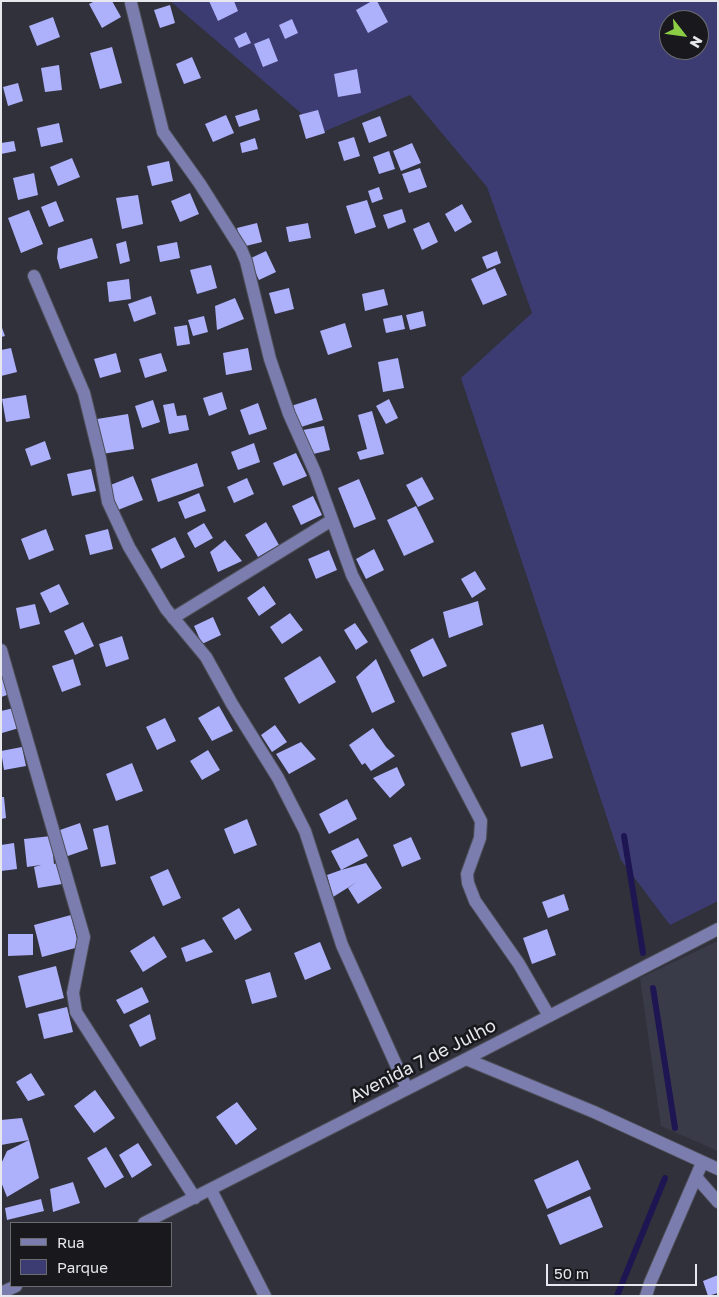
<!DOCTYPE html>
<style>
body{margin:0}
#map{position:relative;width:719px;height:1297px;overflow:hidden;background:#30313a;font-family:"Golos Text",sans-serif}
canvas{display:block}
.frame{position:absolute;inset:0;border:2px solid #e7e8ee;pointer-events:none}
.legend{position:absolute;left:10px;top:1222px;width:162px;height:65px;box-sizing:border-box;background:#19191d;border:1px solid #6b6c71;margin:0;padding:6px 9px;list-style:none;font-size:15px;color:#e7e8ee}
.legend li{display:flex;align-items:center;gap:10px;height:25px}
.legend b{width:25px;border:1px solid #6b6c71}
.north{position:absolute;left:659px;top:10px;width:50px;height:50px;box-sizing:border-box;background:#19191d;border:1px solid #6b6c71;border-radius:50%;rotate:120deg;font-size:14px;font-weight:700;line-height:20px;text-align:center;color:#e7e8ee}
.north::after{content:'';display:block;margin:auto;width:18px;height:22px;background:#8bce46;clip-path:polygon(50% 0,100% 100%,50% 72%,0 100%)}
.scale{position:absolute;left:546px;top:1264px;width:151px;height:22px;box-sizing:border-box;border:2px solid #e7e8ee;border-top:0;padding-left:6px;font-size:15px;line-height:18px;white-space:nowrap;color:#e7e8ee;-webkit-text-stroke:4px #19191d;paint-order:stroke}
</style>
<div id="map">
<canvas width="719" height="1297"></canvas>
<div class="frame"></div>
<ul class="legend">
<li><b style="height:6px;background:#7b7dae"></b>Rua</li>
<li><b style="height:14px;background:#3d3c72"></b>Parque</li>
</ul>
<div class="north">N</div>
<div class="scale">50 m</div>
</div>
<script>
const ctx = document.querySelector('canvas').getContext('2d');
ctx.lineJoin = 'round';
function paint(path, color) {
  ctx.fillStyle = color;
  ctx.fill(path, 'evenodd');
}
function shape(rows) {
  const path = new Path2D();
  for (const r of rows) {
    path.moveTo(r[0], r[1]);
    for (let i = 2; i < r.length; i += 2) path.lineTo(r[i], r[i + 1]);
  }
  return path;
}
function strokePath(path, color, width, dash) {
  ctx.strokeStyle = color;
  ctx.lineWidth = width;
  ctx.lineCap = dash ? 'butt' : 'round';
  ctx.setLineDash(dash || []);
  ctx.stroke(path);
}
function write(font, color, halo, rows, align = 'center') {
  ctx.font = font + ' "Golos Text",sans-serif';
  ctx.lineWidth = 5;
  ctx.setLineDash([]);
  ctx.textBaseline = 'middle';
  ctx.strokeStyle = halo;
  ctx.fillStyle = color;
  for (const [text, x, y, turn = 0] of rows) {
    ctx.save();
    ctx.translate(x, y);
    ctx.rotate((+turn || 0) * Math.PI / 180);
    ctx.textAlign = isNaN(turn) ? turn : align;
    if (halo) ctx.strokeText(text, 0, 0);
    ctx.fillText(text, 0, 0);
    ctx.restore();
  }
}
const built = shape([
 [718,941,718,1151,661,1126,640,978]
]);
const green = shape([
 [170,1,718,1,718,901,670,925,621,860,461,378,532,313,487,187,410,95,323,132],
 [669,20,699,20,699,50,669,50]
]);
const stream = shape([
 [624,836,643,953],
 [653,988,675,1128],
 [617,1296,665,1178]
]);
const building = shape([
 [95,1,112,1,121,17,102,28,89,4],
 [209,1,234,1,238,11,218,21],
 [372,1,377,1,388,22,368,33,356,10],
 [170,5,175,23,160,28,154,10],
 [53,17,60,37,37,46,29,26],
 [292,19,298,33,285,39,279,25],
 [246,32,251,43,239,48,234,38],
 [269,38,278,61,263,67,254,44],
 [112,47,122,83,100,89,90,53],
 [192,57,201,78,184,84,176,64],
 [59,65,62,90,45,92,41,68],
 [357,69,361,93,338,97,334,74],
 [18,83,23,101,8,106,3,87],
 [257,109,260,120,239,127,235,116],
 [318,110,325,133,306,139,299,115],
 [226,115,234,133,213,142,205,124],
 [380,116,387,136,369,143,362,123],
 [59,123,63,142,41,147,37,128],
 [354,137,360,156,344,161,338,142],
 [255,138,258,149,242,153,240,143],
 [14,141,16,151,1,154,1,143],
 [412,143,421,163,401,171,393,151],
 [389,151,395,169,379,174,373,157],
 [72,158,80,177,58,186,50,167],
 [169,161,173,181,152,186,147,166],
 [420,168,427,187,409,193,402,174],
 [34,173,38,195,18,200,13,178],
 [379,187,383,199,372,203,368,191],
 [190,193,199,214,180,222,171,201],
 [138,195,143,224,122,229,116,198],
 [367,200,376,227,355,234,346,206],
 [56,201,64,221,49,227,41,207],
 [462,204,472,222,455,232,445,214],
 [402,209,406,222,388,229,383,215],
 [29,210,43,244,21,253,8,218],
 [429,222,438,242,422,250,413,229],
 [257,223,262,242,242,247,237,228],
 [308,223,311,238,289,242,286,227],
 [92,238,98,258,60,269,57,258,58,248],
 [126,241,130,261,120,264,116,244],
 [177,242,180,258,160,262,157,246],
 [266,251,276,272,259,280,249,259],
 [497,251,501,263,487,269,482,257],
 [211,265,217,288,197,294,190,270],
 [495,268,507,295,483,305,471,279],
 [129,279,131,299,109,302,107,282],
 [289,288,294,309,275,314,269,293],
 [384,289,388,305,365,311,362,294],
 [151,296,156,314,134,322,128,304],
 [235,298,244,319,217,330,215,306],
 [423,311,426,326,410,330,406,315],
 [402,315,405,329,386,333,383,319],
 [204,316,208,332,193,336,188,320],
 [345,323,352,347,328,355,320,331],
 [1,325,5,336,1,337],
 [187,325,190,344,177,346,174,327],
 [11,348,17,372,1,376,1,350],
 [248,348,252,370,226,375,223,353],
 [116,353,121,372,100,378,94,359],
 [161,353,167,371,145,378,139,359],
 [398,358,404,388,383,392,378,362],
 [222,392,227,409,209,416,203,398],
 [26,395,30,418,6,422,2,399],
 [316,398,323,420,298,428,291,406],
 [389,399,398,418,386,424,376,406],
 [153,400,160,422,142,428,135,406],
 [174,403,177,416,186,415,189,430,169,434,163,405],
 [258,403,267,429,249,435,240,410],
 [372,411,384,454,360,460,357,452,367,449,358,415],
 [128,414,134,449,102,454,97,419],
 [324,426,330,450,309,455,303,430],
 [45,441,51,459,31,466,25,449],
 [254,443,260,462,238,470,231,452],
 [296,453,307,476,283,486,273,463],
 [197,463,204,486,158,502,151,479],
 [91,469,96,491,72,496,67,474],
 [133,476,143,500,118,510,108,486],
 [422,477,434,499,418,507,406,485],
 [247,478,254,494,234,503,227,487],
 [359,479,376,519,354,528,338,488],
 [199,493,206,511,185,519,178,502],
 [313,496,322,515,301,525,292,506],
 [416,506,434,542,404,556,387,520],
 [266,522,279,545,258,557,245,535],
 [204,523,213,538,195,548,187,533],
 [46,529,54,550,29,560,21,539],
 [108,529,113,549,90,555,85,535],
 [175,537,185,557,161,569,151,549],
 [225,540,242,561,218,572,210,552],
 [374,549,384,570,366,579,356,559],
 [329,550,337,570,316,579,308,559],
 [475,571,486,589,472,598,461,579],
 [59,584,69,604,50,613,40,593],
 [264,586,276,604,259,616,247,598],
 [478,601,483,625,449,638,443,612],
 [35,604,40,624,20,629,16,608],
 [290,613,303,630,282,644,270,627],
 [213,617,221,635,202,644,194,626],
 [83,622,94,646,75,655,64,631],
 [355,623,368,642,356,650,344,630],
 [122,636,129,659,106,667,99,644],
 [433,638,447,666,423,677,410,650],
 [320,656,336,682,299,704,284,678],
 [73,659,81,685,62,692,52,666],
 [376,659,395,702,372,713,356,677],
 [1,667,10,694,1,697],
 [219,706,233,731,212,741,198,718],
 [14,708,19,728,2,733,1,711],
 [165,718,176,741,157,750,146,727],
 [543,724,553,758,521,767,511,733],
 [275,725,287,742,272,752,261,735],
 [373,728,386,747,395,756,371,771,365,763,362,765,349,745],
 [301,742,316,759,289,774,276,754],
 [22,747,26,766,4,770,1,751],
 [208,750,220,770,202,780,190,761],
 [132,763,143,791,116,801,106,774],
 [397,767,405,785,390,798,373,778],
 [1,797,4,797,6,818,1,819],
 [347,799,357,819,329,834,319,814],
 [247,819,257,845,234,854,224,829],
 [80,823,88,849,65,857,57,831],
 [108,825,116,864,101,867,93,829],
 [51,836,54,864,58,863,62,884,38,888,34,867,41,865,27,867,24,839],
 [411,837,421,859,402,867,393,845],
 [358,838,368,856,341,870,366,863,382,888,358,904,348,888,357,882,333,897,327,875,341,870,331,851],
 [14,843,17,869,1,871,1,845],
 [168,869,181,898,163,906,150,877],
 [564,894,569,910,548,918,542,902],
 [239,908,252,930,235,940,222,918],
 [71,915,79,947,42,957,34,925],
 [547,929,556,955,532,964,523,938],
 [8,934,33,934,33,955,8,956],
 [154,936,167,957,143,972,130,951],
 [204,939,213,952,186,962,181,948],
 [320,942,331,969,305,980,294,953],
 [56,966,64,998,26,1008,18,976],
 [270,972,277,997,252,1004,245,980],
 [142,987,149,1002,124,1014,116,1000],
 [67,1007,73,1032,44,1039,38,1014],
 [150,1014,156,1039,140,1047,129,1025],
 [31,1073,45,1095,28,1101,16,1082],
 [95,1090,115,1118,94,1133,74,1106],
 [237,1102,257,1129,236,1145,216,1117],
 [22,1118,29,1140,1,1145,1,1120],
 [29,1140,39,1178,7,1197,1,1182,1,1164,7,1151],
 [138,1143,152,1165,132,1178,119,1155],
 [106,1147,124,1177,105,1188,87,1158],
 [578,1160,591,1189,547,1209,534,1180],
 [73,1182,80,1203,53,1212,50,1189],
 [590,1196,603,1227,560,1245,547,1215],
 [41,1199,44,1211,7,1220,5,1208],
 [718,1275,718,1293,708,1296,703,1281]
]);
const minor = shape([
 [131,3,163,132,200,184,241,249,246,261,270,359,289,414,315,472,352,575,481,821,480,838,467,874,468,883,475,901,519,964,549,1016],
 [34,276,84,393,100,458,108,502,129,547,166,609,206,657,232,704,278,778,305,831,342,945,407,1089],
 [173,618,332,520],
 [1,650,84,937,73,993,76,1012,195,1198],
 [466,1059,594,1112,718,1169],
 [696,1177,718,1202],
 [211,1190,265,1296],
 [144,1223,466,1059,718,929],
 [1,1293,16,1286],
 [646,1296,650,1283,702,1163]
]);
const streetNames = [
 ["Avenida 7 de Julho",423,1061,-27]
];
paint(built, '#3a3b49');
paint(green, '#3d3c72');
strokePath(stream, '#1e1553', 6);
paint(building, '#adb0fb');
strokePath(minor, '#4d4e57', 14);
strokePath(minor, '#7b7dae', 12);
write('18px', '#e7e8ee', '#19191d', streetNames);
</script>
